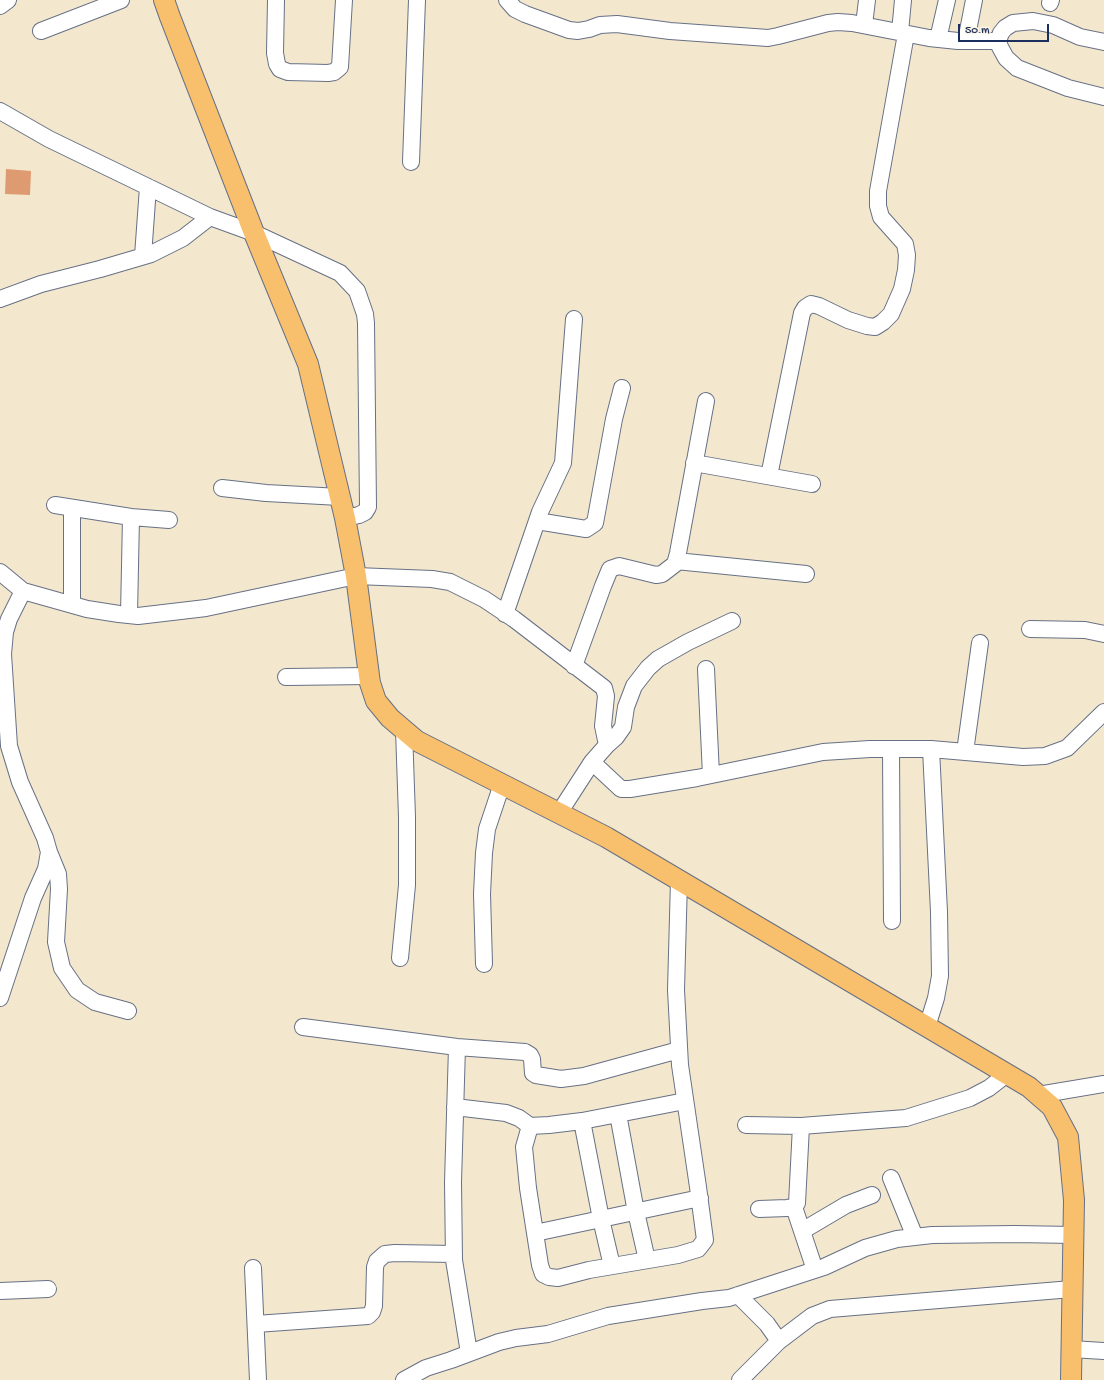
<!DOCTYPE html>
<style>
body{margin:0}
#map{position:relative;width:1104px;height:1380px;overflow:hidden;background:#f3e8ce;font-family:"Gochi Hand",sans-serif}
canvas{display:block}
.scale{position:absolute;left:958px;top:24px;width:91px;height:18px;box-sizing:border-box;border:2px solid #1b2f5e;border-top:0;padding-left:5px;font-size:12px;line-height:14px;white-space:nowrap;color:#1b2f5e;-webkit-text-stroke:3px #fcf5e5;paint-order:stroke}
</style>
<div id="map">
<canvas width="1104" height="1380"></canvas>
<div class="scale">50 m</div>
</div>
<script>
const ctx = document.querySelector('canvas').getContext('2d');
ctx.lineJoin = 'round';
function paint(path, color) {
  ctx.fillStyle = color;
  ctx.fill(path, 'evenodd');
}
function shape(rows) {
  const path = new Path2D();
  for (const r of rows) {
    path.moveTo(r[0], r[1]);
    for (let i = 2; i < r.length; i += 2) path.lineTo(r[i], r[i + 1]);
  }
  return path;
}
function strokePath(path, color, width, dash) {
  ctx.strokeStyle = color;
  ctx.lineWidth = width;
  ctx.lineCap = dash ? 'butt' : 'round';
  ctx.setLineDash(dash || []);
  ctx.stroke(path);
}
const building = shape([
 [6,169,31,171,30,195,5,194]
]);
const minor = shape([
 [276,0,275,53,277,64,280,69,288,72,328,73,334,72,340,67,344,0],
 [507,0,515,9,525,14,569,30,578,31,589,29,600,25,617,24,670,31,768,38,778,36,828,23,838,22,852,23,929,38,958,41,998,41],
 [1050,3,1051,0],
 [0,6,8,0],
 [864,25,867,0],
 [41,31,121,0],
 [900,32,903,0],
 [938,39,947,0],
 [966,41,974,0],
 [1104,42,1080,37,1053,25,1033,21,1013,23,1005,28,1001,33,998,41,1000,47,1006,58,1017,68,1068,88,1104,97],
 [0,111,49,139,210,217],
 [411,162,417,0],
 [143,256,148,187],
 [0,299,41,284,100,269,151,254,183,238,210,217,254,233,340,273,357,291,365,314,366,323,368,507,365,512,359,515,345,518],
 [694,463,812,484],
 [769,476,802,313,805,308,811,304,819,306,848,320,867,326,875,327,883,322,891,314,902,289,906,270,907,255,905,244,881,217,878,206,878,191,906,34],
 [222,488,266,493,340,497],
 [55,505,131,517,169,520],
 [72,508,72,604],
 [537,521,586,529,595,523,614,419,622,388],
 [676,561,806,574],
 [0,572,23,591,87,609,119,614,138,616,206,608,356,576,432,579,450,582,484,599,514,619,604,688,606,696,603,726,607,745,592,762],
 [505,614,540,512,563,463,574,319],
 [129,615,131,517],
 [1030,629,1085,630,1104,634],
 [574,666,603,586,610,569,619,566,656,575,662,574,675,564,678,553,706,401],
 [706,669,711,775],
 [286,677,369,676],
 [607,745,616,737,623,727,626,707,634,686,648,668,658,659,688,642,732,621],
 [891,749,892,921],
 [965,752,980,643],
 [559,813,592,762,621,789,630,789,697,778,823,752,870,749,931,749,1023,757,1045,756,1067,748,1104,712],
 [49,852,58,874,59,889,56,942,62,968,77,990,95,1002,128,1011],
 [679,880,676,990,680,1065,698,1187,705,1240,698,1249,678,1255,589,1270,558,1278,549,1277,543,1274,540,1265,528,1188,524,1147,530,1126,549,1125,582,1121,685,1101],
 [400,958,407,885,407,817,404,730],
 [484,964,482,894,484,853,487,829,502,784],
 [0,998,33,898,46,869,49,852,45,838,20,782,9,746,3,654,5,632,9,619,23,591],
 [303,1027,457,1047,525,1052,530,1055,532,1059,533,1073,536,1075,561,1079,584,1076,679,1050],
 [927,1027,936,998,940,976,939,912,931,749],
 [457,1047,453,1182,454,1260,469,1353],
 [1038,1095,1104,1084],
 [455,1107,506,1113,519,1118,530,1126],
 [618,1114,636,1212,647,1260],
 [582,1121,601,1219,612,1266],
 [746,1125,801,1126,906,1118,970,1098,989,1088,1007,1074],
 [891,1178,915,1237],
 [794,1207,815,1270],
 [759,1209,787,1208,794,1207,797,1203,801,1126],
 [802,1231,846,1205,872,1195],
 [535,1233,700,1198],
 [253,1268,258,1380],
 [0,1291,48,1289],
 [738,1295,767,1324,779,1341,740,1380],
 [256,1324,368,1316,372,1312,374,1306,375,1267,377,1261,385,1254,395,1253,454,1254],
 [779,1341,812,1316,830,1309,1072,1289],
 [1071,1349,1104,1351],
 [404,1380,426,1368,451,1360,499,1342,516,1338,548,1334,608,1316,702,1301,729,1298,824,1267,865,1248,897,1239,932,1235,1015,1234,1073,1235]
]);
const major = shape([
 [164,0,170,17,254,233,308,364,345,518,356,576,370,683,376,701,390,718,417,741,606,837,1029,1087,1052,1107,1068,1137,1074,1200,1071,1380]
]);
paint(building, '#de9a70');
strokePath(minor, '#677085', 18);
strokePath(major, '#677085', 22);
strokePath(minor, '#fff', 16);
strokePath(major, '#f8bf6c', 20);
</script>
